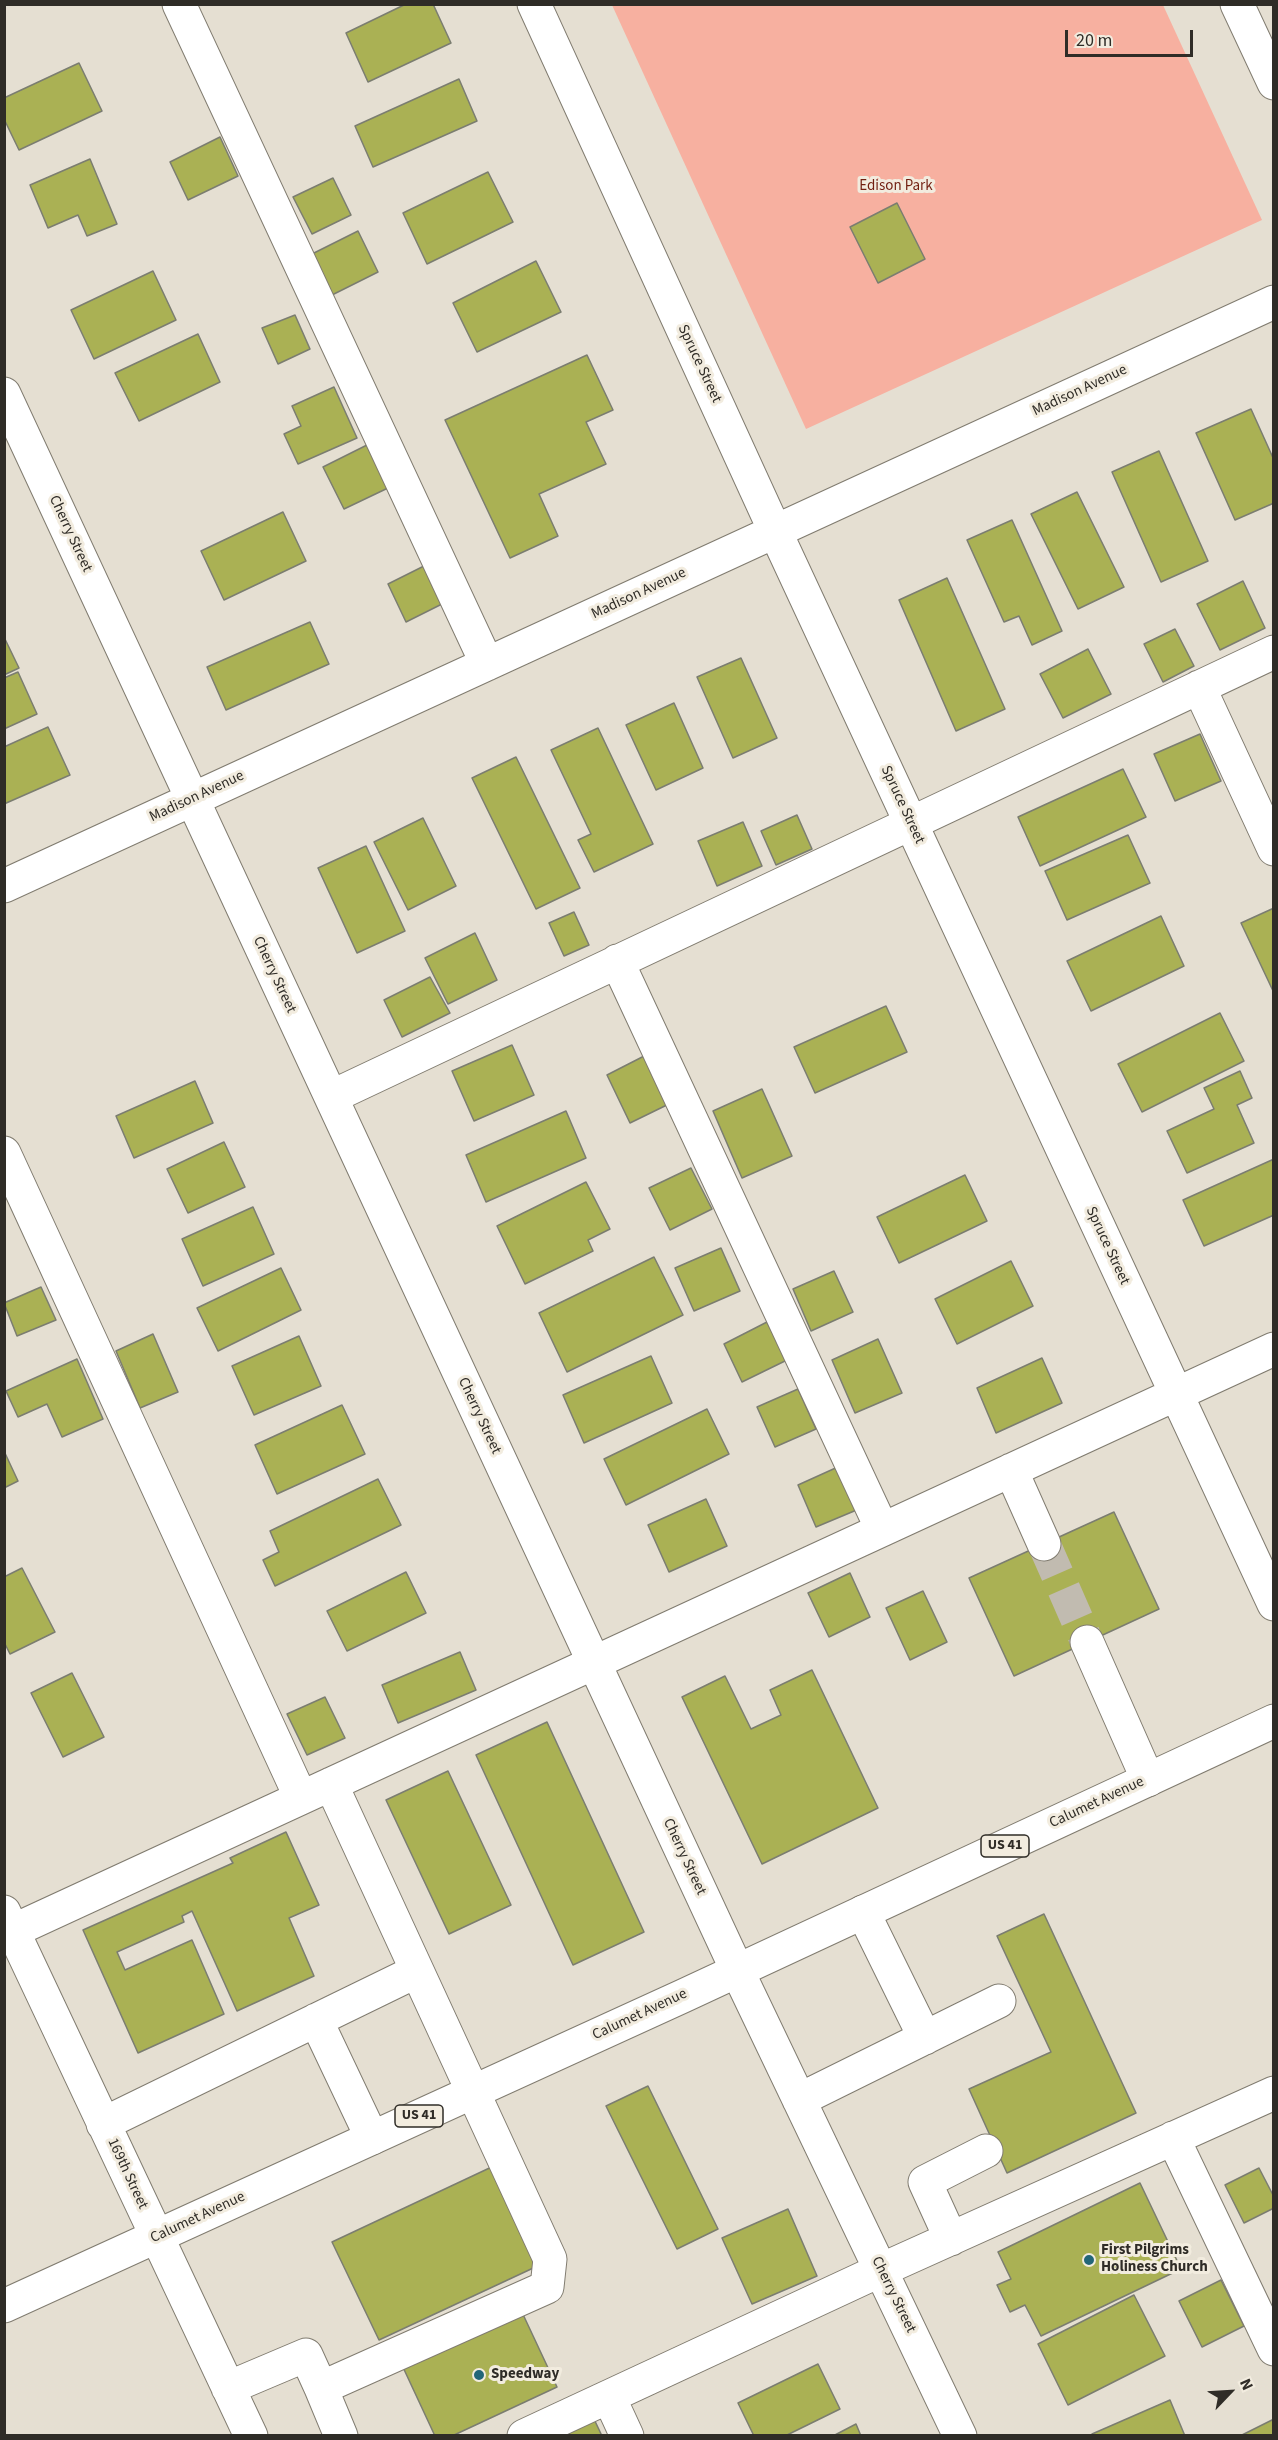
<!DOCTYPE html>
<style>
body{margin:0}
#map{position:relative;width:1278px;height:2440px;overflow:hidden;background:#e5dfd2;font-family:"Source Sans 3",sans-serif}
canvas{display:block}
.frame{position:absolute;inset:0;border:6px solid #2f2c27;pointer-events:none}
.north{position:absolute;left:1200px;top:2362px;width:60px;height:60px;-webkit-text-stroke:4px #f2ecdf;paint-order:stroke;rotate:65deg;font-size:16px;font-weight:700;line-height:24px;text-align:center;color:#2f2c27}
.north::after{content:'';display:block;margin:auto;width:21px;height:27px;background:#2f2c27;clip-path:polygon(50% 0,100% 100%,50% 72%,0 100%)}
.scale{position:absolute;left:1065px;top:30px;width:128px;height:27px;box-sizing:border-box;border:3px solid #2f2c27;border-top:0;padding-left:8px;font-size:18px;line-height:21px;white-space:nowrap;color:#2f2c27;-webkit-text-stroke:4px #f2ecdf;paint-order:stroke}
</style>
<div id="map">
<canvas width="1278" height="2440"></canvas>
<div class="frame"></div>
<div class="north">N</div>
<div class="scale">20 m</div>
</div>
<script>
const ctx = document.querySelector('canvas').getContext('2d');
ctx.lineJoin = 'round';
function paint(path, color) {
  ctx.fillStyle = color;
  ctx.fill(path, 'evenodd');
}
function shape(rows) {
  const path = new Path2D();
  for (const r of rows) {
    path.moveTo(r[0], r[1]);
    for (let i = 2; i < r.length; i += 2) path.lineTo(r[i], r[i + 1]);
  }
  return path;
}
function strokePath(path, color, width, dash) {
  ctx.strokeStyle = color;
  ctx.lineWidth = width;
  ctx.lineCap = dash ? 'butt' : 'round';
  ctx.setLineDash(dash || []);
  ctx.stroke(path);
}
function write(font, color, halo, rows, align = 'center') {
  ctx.font = font + ' "Source Sans 3",sans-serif';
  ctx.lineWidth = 6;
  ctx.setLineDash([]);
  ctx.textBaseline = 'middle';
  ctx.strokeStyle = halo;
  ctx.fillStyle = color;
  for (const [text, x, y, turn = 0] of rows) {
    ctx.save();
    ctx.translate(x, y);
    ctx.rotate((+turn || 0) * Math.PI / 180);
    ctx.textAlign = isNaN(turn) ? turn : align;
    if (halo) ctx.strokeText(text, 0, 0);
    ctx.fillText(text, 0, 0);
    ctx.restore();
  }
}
const green = shape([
 [612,5,1163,5,1262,220,806,429]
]);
const building = shape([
 [406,4,433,4,451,43,368,82,346,33,406,4],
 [79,63,102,111,19,150,4,119,4,98,79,63],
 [459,79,477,121,373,167,355,126,459,79],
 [220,137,238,176,188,200,170,162,220,137],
 [90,159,117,224,87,236,78,215,48,228,30,185,90,159],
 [488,172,513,222,427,264,403,213,488,172],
 [333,178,351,215,312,234,293,197,333,178],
 [897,203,925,259,878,283,850,227,897,203],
 [358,231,378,272,330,296,310,255,358,231],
 [536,261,561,312,477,352,453,303,536,261],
 [153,271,176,320,94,359,71,310,153,271],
 [295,315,310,349,278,364,262,328,295,315],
 [198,334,220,382,139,421,115,373,198,334],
 [587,355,613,410,586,422,606,464,539,494,558,536,510,558,445,420,587,355],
 [334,387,357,438,298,464,284,434,301,426,292,406,334,387],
 [1251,409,1274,460,1274,503,1235,520,1196,433,1251,409],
 [367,445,388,488,344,509,323,467,367,445],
 [1159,451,1208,561,1161,582,1112,472,1159,451],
 [1077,492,1124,587,1078,609,1031,514,1077,492],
 [283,512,306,561,224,600,201,551,283,512],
 [1012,520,1062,631,1032,645,1019,616,1004,622,967,540,1012,520],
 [424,566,442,604,406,622,388,584,424,566],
 [947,578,1005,709,956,731,899,600,947,578],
 [1243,581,1265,628,1220,650,1197,604,1243,581],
 [310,622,329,664,226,710,207,667,310,622],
 [1175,629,1194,666,1163,682,1144,644,1175,629],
 [4,637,19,668,4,675,4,637],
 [1088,649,1111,694,1063,718,1040,674,1088,649],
 [741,658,777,738,733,758,697,677,741,658],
 [18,672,37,714,4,729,4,678,18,672],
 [674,703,703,768,656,790,626,725,674,703],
 [48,727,70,775,4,804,4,747,48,727],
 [598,728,653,844,594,872,578,840,591,834,551,750,598,728],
 [1200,734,1221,781,1175,801,1154,754,1200,734],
 [516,757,580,888,536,909,472,778,516,757],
 [1123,769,1146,817,1040,866,1018,817,1123,769],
 [797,815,812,849,776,865,761,831,797,815],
 [423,818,456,886,408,910,374,842,423,818],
 [743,822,762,866,717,886,698,841,743,822],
 [1128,835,1150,883,1067,920,1045,871,1128,835],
 [366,846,405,931,357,953,318,868,366,846],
 [1274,908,1274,993,1241,923,1274,908],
 [574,912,589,945,564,956,549,923,574,912],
 [1161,916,1184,966,1091,1011,1067,961,1161,916],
 [475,933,497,980,448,1004,425,958,475,933],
 [430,977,450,1013,402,1037,384,1000,430,977],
 [886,1006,907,1052,815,1093,794,1047,886,1006],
 [1220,1013,1244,1061,1142,1112,1118,1064,1220,1013],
 [512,1045,534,1095,474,1121,452,1071,512,1045],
 [650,1053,673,1102,630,1123,607,1075,650,1053],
 [1240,1071,1252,1098,1237,1105,1254,1143,1187,1173,1167,1131,1214,1109,1204,1088,1240,1071],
 [195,1081,213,1123,134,1158,116,1116,195,1081],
 [762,1089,792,1156,742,1178,713,1111,762,1089],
 [566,1111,586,1158,486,1202,466,1155,566,1111],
 [224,1142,245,1187,188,1213,167,1169,224,1142],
 [1274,1159,1274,1215,1204,1246,1183,1200,1274,1159],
 [691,1168,712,1209,670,1230,649,1188,691,1168],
 [965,1175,987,1221,899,1263,877,1217,965,1175],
 [586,1182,610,1229,588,1240,593,1251,525,1284,497,1226,586,1182],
 [253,1207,274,1254,203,1286,182,1239,253,1207],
 [721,1248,740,1291,694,1311,675,1268,721,1248],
 [654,1257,683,1315,567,1372,539,1313,654,1257],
 [1011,1261,1033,1306,957,1344,935,1299,1011,1261],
 [281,1268,301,1310,218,1351,197,1308,281,1268],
 [834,1271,853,1312,811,1331,793,1289,834,1271],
 [41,1287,56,1320,17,1336,4,1303,41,1287],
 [767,1322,787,1360,742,1382,724,1344,767,1322],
 [153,1334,178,1392,140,1408,116,1351,153,1334],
 [299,1336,321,1386,254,1415,232,1366,299,1336],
 [878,1339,902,1393,855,1413,832,1360,878,1339],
 [651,1356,672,1403,584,1443,563,1395,651,1356],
 [1042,1358,1062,1403,996,1433,977,1388,1042,1358],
 [77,1359,103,1419,62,1437,47,1404,18,1417,6,1391,77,1359],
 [798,1389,816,1429,775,1447,757,1407,798,1389],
 [342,1405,365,1454,277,1494,255,1445,342,1405],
 [707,1409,729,1454,626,1505,604,1459,707,1409],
 [4,1451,18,1481,4,1488,4,1451],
 [840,1466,859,1509,816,1527,798,1485,840,1466],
 [378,1479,401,1525,275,1586,263,1560,279,1552,270,1531,378,1479],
 [706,1499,727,1546,669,1572,648,1525,706,1499],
 [1114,1512,1159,1609,1014,1676,969,1578,1114,1512],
 [22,1568,55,1632,10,1654,4,1642,4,1577,22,1568],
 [406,1572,426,1613,347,1651,327,1611,406,1572],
 [850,1573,870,1617,829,1637,808,1593,850,1573],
 [923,1591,947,1642,910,1660,886,1608,923,1591],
 [460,1652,476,1690,398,1723,382,1685,460,1652],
 [812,1670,878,1808,762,1864,682,1697,725,1676,751,1729,781,1715,770,1690,812,1670],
 [72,1673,104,1737,63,1757,31,1693,72,1673],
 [325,1697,345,1738,307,1755,287,1714,325,1697],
 [547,1722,644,1932,573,1965,476,1755,547,1722],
 [448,1771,511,1905,449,1934,386,1800,448,1771],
 [286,1832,319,1905,289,1918,314,1976,237,2011,192,1911,182,1916,184,1922,117,1952,125,1970,192,1940,224,2014,138,2053,83,1930,233,1863,230,1858,286,1832],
 [1044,1914,1136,2113,1007,2173,969,2089,1051,2052,997,1936,1044,1914],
 [648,2086,718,2229,677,2249,606,2106,648,2086],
 [498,2164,544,2263,379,2340,332,2242,498,2164],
 [1259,2168,1274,2197,1274,2208,1244,2223,1225,2185,1259,2168],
 [1140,2183,1181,2269,1041,2336,1025,2305,1010,2312,997,2285,1011,2279,998,2252,1140,2183],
 [788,2209,817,2276,752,2304,722,2238,788,2209],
 [1221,2280,1244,2326,1202,2347,1179,2301,1221,2280],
 [1134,2295,1165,2356,1068,2405,1038,2344,1134,2295],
 [520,2308,557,2387,452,2436,435,2436,401,2363,520,2308],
 [818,2364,840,2409,785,2436,754,2436,738,2403,818,2364],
 [1170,2400,1185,2436,1093,2436,1092,2434,1170,2400],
 [594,2419,602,2436,559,2436,594,2419],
 [1274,2419,1274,2436,1240,2436,1274,2419],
 [856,2424,861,2436,833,2436,856,2424]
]);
const minorTunnel = shape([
 [1044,1544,1087,1642]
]);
const minor = shape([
 [179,4,487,664],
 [534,4,775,531,1274,1604],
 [1237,4,1274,83],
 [4,394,737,1970,960,2436],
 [1199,687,1274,849],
 [4,886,1274,302],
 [617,961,882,1529],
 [331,1097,1274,652],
 [4,1153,301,1798],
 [1011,1470,1044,1544],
 [1087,1642,1148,1780],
 [331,1784,550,2259,547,2287,321,2388,341,2436],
 [4,1912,251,2436],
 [863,1912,925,2038],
 [4,1935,1274,1349],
 [316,2020,372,2138],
 [799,2100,999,2001],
 [103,2124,417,1971],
 [1173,2138,1274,2349],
 [951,2239,925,2182,986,2151],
 [228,2388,306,2355,321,2388],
 [609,2397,627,2436],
 [524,2436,881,2270,1274,2093]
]);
const major = shape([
 [4,2306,683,1996,1274,1721]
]);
const markers = [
 [1089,2260,6,"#236678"],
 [479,2375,6,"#236678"]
];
const shields = [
 [1005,1846,48],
 [419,2116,48]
];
const shieldNames = [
 ["US 41",1005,1846],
 ["US 41",419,2116]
];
const parkNames = [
 ["Edison Park",896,187]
];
const streetNames = [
 ["Spruce Street",699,364,65],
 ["Madison Avenue",1080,391,-25],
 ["Cherry Street",70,534,65],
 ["Madison Avenue",639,594,-25],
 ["Madison Avenue",197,797,-25],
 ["Spruce Street",902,805,65],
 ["Cherry Street",274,975,65],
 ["Spruce Street",1107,1246,65],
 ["Cherry Street",479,1416,65],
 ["Calumet Avenue",1097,1803,-25],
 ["Cherry Street",684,1857,65],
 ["Calumet Avenue",640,2015,-25],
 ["169th Street",127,2174,65],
 ["Calumet Avenue",198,2218,-25],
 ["Cherry Street",893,2295,64]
];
const poiNames = [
 ["First Pilgrims",1101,2251],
 ["Holiness Church",1101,2268],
 ["Speedway",491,2375]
];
paint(green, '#f7b0a0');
paint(building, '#aab154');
strokePath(building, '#7b7d70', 1.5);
strokePath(minorTunnel, '#c1bbb0', 33, [33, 16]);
strokePath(minor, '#817c70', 35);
strokePath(major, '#817c70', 35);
strokePath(minor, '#fff', 33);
strokePath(major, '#fff', 33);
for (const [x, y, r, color] of markers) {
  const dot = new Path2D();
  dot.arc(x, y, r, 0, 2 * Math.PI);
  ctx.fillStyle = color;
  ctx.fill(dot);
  strokePath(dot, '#f2ecdf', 2);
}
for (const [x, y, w] of shields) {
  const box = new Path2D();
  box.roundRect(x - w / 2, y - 11, w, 22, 4.5);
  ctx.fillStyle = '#f2ecdf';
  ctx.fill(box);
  strokePath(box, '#2f2c27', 1.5);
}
write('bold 14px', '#2f2c27', null, shieldNames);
write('15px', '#711f10', '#f2ecdf', parkNames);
write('15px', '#2f2c27', '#f2ecdf', streetNames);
write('bold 15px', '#2f2c27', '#f2ecdf', poiNames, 'left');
</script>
